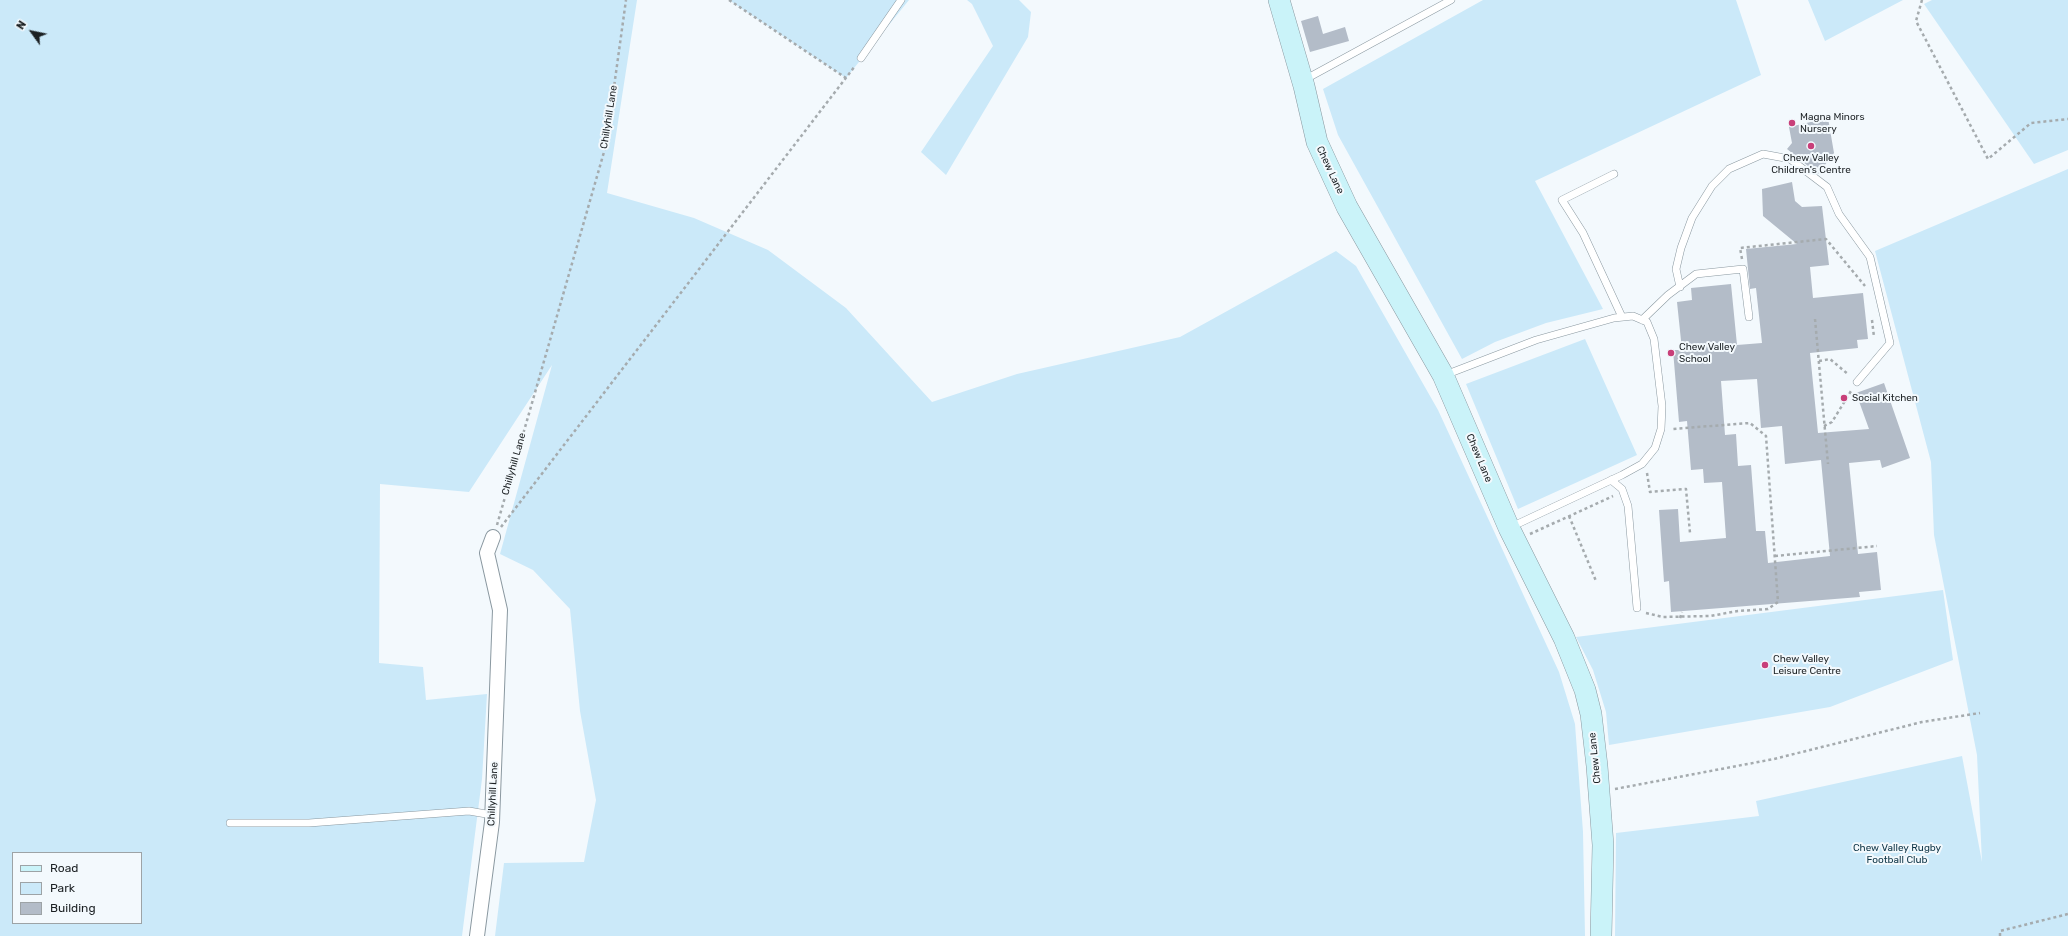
<!DOCTYPE html>
<style>
body{margin:0}
#map{position:relative;width:2068px;height:936px;overflow:hidden;background:#f3f9fd;font-family:Rubik,sans-serif}
canvas{display:block}
.legend{position:absolute;left:12px;top:852px;width:130px;height:72px;box-sizing:border-box;background:#f3f9fd;border:1px solid #9da3a6;margin:0;padding:5px 7px;list-style:none;font-size:12px;color:#1c2124}
.legend li{display:flex;align-items:center;gap:8px;height:20px}
.legend b{width:20px;border:1px solid #9da3a6}
.north{position:absolute;left:12px;top:12px;width:40px;height:40px;-webkit-text-stroke:3px #f3f9fd;paint-order:stroke;rotate:303deg;font-size:11px;font-weight:700;line-height:16px;text-align:center;color:#1c2124}
.north::after{content:'';display:block;margin:auto;width:14px;height:18px;background:#1c2124;clip-path:polygon(50% 0,100% 100%,50% 72%,0 100%)}
</style>
<div id="map">
<canvas width="2068" height="936"></canvas>
<ul class="legend">
<li><b style="height:5px;background:#caf3f9"></b>Road</li>
<li><b style="height:11px;background:#cbe9f9"></b>Park</li>
<li><b style="height:11px;background:#b3bcc8"></b>Building</li>
</ul>
<div class="north">N</div>
</div>
<script>
const ctx = document.querySelector('canvas').getContext('2d');
ctx.lineJoin = 'round';
function paint(path, color) {
  ctx.fillStyle = color;
  ctx.fill(path, 'evenodd');
}
function shape(rows) {
  const path = new Path2D();
  for (const r of rows) {
    path.moveTo(r[0], r[1]);
    for (let i = 2; i < r.length; i += 2) path.lineTo(r[i], r[i + 1]);
  }
  return path;
}
function strokePath(path, color, width, dash) {
  ctx.strokeStyle = color;
  ctx.lineWidth = width;
  ctx.lineCap = dash ? 'butt' : 'round';
  ctx.setLineDash(dash || []);
  ctx.stroke(path);
}
function write(font, color, halo, rows, align = 'center') {
  ctx.font = font + ' Rubik,sans-serif';
  ctx.lineWidth = 4;
  ctx.setLineDash([]);
  ctx.textBaseline = 'middle';
  ctx.strokeStyle = halo;
  ctx.fillStyle = color;
  for (const [text, x, y, turn = 0] of rows) {
    ctx.save();
    ctx.translate(x, y);
    ctx.rotate((+turn || 0) * Math.PI / 180);
    ctx.textAlign = isNaN(turn) ? turn : align;
    if (halo) ctx.strokeText(text, 0, 0);
    ctx.fillText(text, 0, 0);
    ctx.restore();
  }
}
const green = shape([
 [0,0,637,0,607,193,694,218,768,250,846,308,932,402,1017,374,1180,337,1336,251,1356,266,1438,410,1559,672,1575,724,1583,832,1585,936,495,936,504,863,584,862,596,800,580,711,570,609,533,570,500,554,552,365,469,492,380,484,379,663,423,667,426,700,487,694,482,779,462,936,0,936],
 [13,853,141,853,141,923,13,923],
 [729,0,909,0,846,78],
 [967,0,1019,0,1031,12,1028,37,946,175,921,152,993,46,972,4],
 [1483,0,1736,0,1761,75,1535,181,1603,309,1546,323,1495,342,1462,359,1338,135,1323,89],
 [1808,0,1903,0,1825,41],
 [1932,0,2068,0,2068,150,2034,164,1924,4],
 [2068,169,2068,936,1615,936,1616,833,1759,816,1756,801,1962,756,1982,862,1977,755,1934,535,1931,462,1875,251],
 [1585,339,1637,455,1518,509,1466,384],
 [1943,590,1953,660,1830,707,1609,745,1606,712,1593,670,1576,637]
]);
const building = shape([
 [1318,16,1323,34,1345,27,1349,41,1310,52,1301,21],
 [1828,118,1834,153,1818,174,1787,149,1792,143,1789,127],
 [1792,182,1795,201,1802,207,1822,206,1829,265,1810,267,1813,298,1863,293,1868,339,1857,340,1858,348,1810,353,1818,433,1869,429,1856,393,1884,383,1910,458,1882,468,1880,460,1849,463,1858,554,1877,552,1881,590,1859,592,1860,597,1671,612,1669,581,1664,582,1659,510,1678,509,1680,542,1726,538,1722,482,1704,483,1703,469,1691,470,1687,421,1679,422,1673,350,1682,350,1677,302,1692,300,1691,288,1731,284,1737,345,1762,343,1756,288,1750,289,1746,249,1797,244,1763,216,1762,189],
 [1757,379,1761,428,1782,426,1785,464,1821,460,1830,556,1768,563,1765,531,1756,531,1751,465,1738,466,1736,434,1725,435,1721,381]
]);
const path = shape([
 [729,0,846,78],
 [1922,0,1916,21,1988,159,2031,123,2068,119],
 [1742,259,1740,248,1826,239,1865,286],
 [1815,319,1828,464],
 [1872,320,1874,337],
 [1819,361,1830,359,1849,375],
 [1824,426,1832,422,1851,391],
 [1647,473,1650,492,1686,489,1690,533],
 [1569,516,1596,581],
 [497,525,606,145,626,0],
 [501,527,855,66],
 [1530,534,1613,496],
 [1775,556,1877,546],
 [1646,613,1663,617,1710,616,1738,611,1768,609,1778,602,1766,436,1750,423,1672,429],
 [1680,618,1682,612],
 [1615,789,1774,759,1922,722,1980,713],
 [2000,936,2000,931,2068,914]
]);
const lane = shape([
 [861,58,901,0],
 [1304,80,1451,0],
 [1614,174,1562,200,1583,233,1622,317],
 [1680,287,1676,269,1681,248,1692,218,1712,186,1729,169,1763,154,1790,159,1827,187,1839,214,1870,257,1890,343,1857,382],
 [1642,320,1668,295,1696,274,1743,269,1749,317],
 [1445,375,1536,340,1614,318,1633,316,1647,322,1654,339,1662,406,1661,429,1655,448,1642,464,1622,475,1511,527],
 [1611,480,1622,489,1628,506,1637,608],
 [230,823,309,823,469,811,492,815]
]);
const street = shape([
 [477,936,492,822,500,610,487,553,493,537]
]);
const secondary = shape([
 [1279,0,1304,86,1317,142,1347,207,1443,375,1509,528,1564,638,1585,690,1591,714,1597,766,1603,845,1601,936]
]);
const markers = [
 [1792,123,4,"#c83f79"],
 [1811,146,4,"#c83f79"],
 [1671,353,4,"#c83f79"],
 [1844,398,4,"#c83f79"],
 [1765,665,4,"#c83f79"]
];
const streetNames = [
 ["Chillyhill Lane",609,117,-81],
 ["Chew Lane",1330,170,65],
 ["Chew Lane",1479,458,67],
 ["Chillyhill Lane",514,464,-74],
 ["Chew Lane",1595,758,-96],
 ["Chillyhill Lane",493,794,-87]
];
const poiNames = [
 ["Magna Minors",1800,117],
 ["Nursery",1800,129],
 ["Chew Valley",1811,158,"center"],
 ["Children's Centre",1811,170,"center"],
 ["Chew Valley",1679,347],
 ["School",1679,359],
 ["Social Kitchen",1852,398],
 ["Chew Valley",1773,659],
 ["Leisure Centre",1773,671]
];
const parkNames = [
 ["Chew Valley Rugby",1897,848],
 ["Football Club",1897,860]
];
paint(green, '#cbe9f9');
paint(building, '#b3bcc8');
strokePath(lane, '#8a98a0', 8);
strokePath(street, '#8a98a0', 16);
strokePath(secondary, '#8a98a0', 22);
strokePath(path, '#a5abae', 2.5, [3, 3]);
strokePath(lane, '#fff', 7);
strokePath(street, '#fff', 14);
strokePath(secondary, '#caf3f9', 21);
for (const [x, y, r, color] of markers) {
  const dot = new Path2D();
  dot.arc(x, y, r, 0, 2 * Math.PI);
  ctx.fillStyle = color;
  ctx.fill(dot);
  strokePath(dot, '#f3f9fd', 1.5);
}
write('10px', '#1c2124', '#f3f9fd', streetNames);
write('10px', '#1c2124', '#f3f9fd', poiNames, 'left');
write('10px', '#0c3345', '#f3f9fd', parkNames);
</script>
